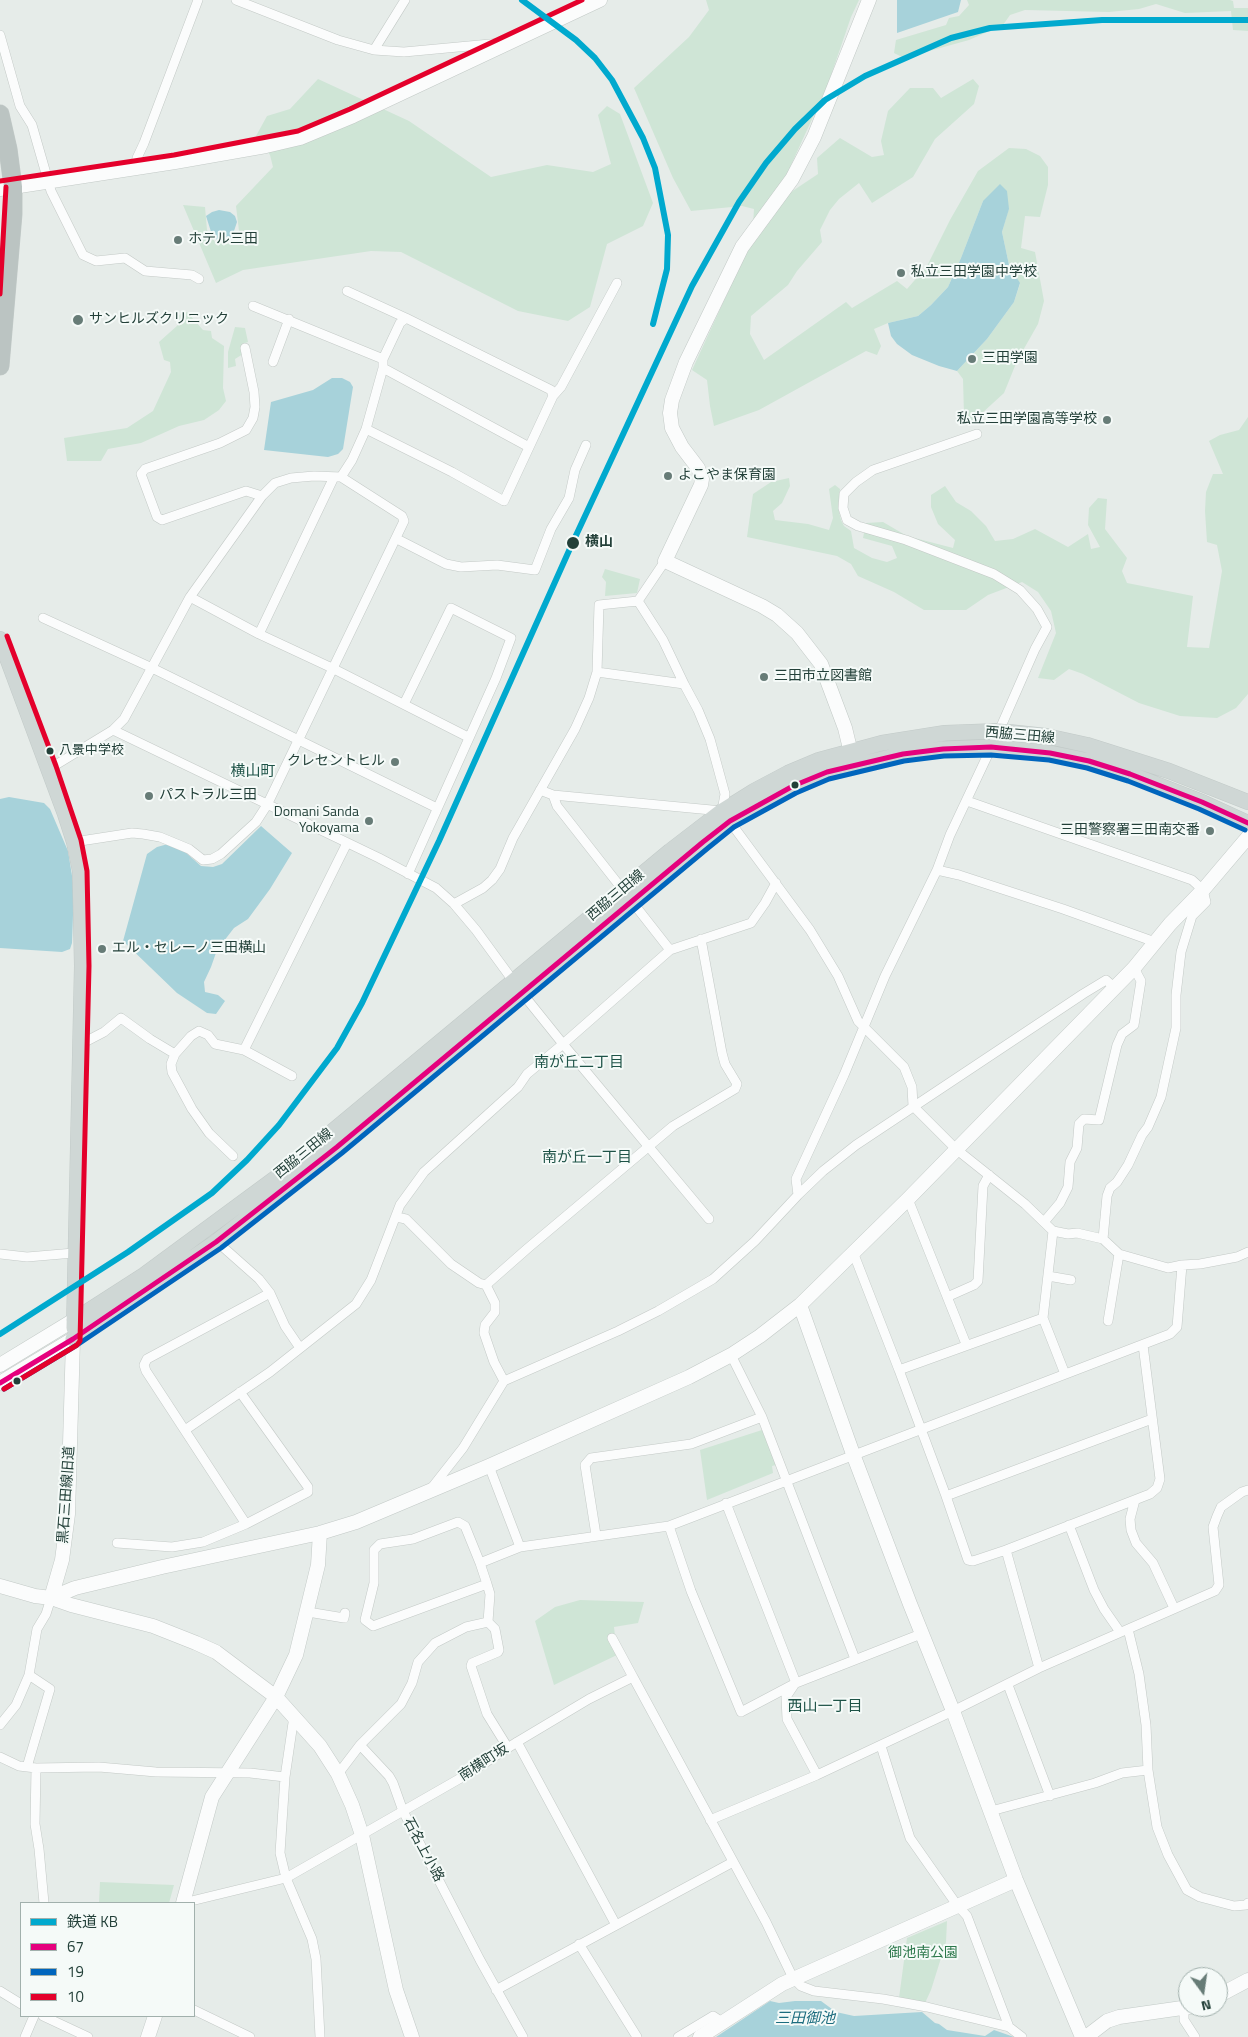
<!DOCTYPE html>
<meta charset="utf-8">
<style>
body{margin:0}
#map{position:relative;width:1248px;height:2037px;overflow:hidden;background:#e6ece9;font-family:"Titillium Web","Noto Sans JP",sans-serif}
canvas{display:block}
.legend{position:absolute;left:20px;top:1902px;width:175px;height:115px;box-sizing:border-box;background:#f5faf8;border:1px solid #a1b0ac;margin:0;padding:6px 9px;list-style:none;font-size:15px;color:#234039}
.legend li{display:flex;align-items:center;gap:10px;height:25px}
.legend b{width:25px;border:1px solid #a1b0ac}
.north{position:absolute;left:1178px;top:1967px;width:50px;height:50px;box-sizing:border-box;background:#f5faf8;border:1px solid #a1b0ac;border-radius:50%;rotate:166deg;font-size:14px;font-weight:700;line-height:20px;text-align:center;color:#234039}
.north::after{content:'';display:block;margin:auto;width:18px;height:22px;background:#677c77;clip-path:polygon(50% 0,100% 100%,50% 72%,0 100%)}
</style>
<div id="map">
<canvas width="1248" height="2037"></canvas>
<ul class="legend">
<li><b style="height:6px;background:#00a9ce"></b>鉄道 KB</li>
<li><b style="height:6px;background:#e5007d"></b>67</li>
<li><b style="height:6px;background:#0065bd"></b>19</li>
<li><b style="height:6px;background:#e4002b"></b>10</li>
</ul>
<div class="north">N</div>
</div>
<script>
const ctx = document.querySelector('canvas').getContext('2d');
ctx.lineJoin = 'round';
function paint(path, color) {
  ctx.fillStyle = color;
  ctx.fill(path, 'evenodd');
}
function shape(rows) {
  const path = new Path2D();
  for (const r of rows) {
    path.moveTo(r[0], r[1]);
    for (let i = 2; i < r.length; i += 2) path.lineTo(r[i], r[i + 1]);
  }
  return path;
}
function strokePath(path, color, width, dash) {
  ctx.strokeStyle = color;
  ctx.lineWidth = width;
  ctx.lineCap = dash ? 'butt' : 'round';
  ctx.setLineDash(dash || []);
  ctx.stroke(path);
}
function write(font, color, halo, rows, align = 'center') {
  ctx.font = font + ' "Titillium Web","Noto Sans JP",sans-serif';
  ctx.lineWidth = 4;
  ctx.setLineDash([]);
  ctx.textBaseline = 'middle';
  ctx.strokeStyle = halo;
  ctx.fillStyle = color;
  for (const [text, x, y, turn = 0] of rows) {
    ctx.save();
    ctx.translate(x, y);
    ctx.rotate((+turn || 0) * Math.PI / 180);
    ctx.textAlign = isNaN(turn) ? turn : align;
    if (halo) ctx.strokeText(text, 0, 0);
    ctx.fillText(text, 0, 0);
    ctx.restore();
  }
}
const green = shape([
 [706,0,859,0,851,17,828,84,786,176,791,192,818,174,817,158,840,138,872,157,884,155,881,141,888,111,910,88,933,88,941,98,973,79,979,86,974,104,935,139,913,177,872,203,859,183,839,199,830,210,820,230,822,242,797,271,788,285,751,316,750,334,764,360,846,302,852,308,897,281,907,289,927,266,950,220,978,171,1009,148,1026,149,1040,156,1048,167,1048,185,1040,217,1025,216,1021,248,1035,252,1044,301,1038,324,1017,361,1004,393,969,425,964,415,963,379,957,371,987,339,1014,302,1020,284,1009,265,1002,232,1009,208,983,201,961,258,948,287,931,305,918,316,888,323,874,329,881,346,877,355,866,351,759,410,714,426,710,406,707,380,692,370,752,240,754,209,742,206,691,211,673,178,634,88,689,37,709,10],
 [967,0,1230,0,1233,1,1234,8,1248,8,1248,31,1233,30,1231,11,1185,13,1156,4,1139,9,1109,12,1025,10,1010,15,1003,25,969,40,904,58,894,53,896,40,946,25,949,18,959,16,969,5],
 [318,79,409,121,491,177,547,165,593,172,611,164,598,115,607,106,620,114,653,203,643,226,607,244,590,307,568,321,518,311,401,252,371,251,243,270,216,283,183,205,205,207,207,230,215,242,230,244,239,231,236,206,273,167,270,155,256,136,267,116,290,109],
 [187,312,203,330,211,331,212,338,224,346,223,388,226,401,219,410,204,420,179,426,141,443,108,449,101,461,67,461,64,438,127,428,153,411,171,372,170,362,164,360,159,342,178,325,179,315],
 [235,327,245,328,248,342,242,344,243,354,235,359,236,366,228,368,228,352],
 [1248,417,1248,694,1236,708,1217,718,1180,716,1139,703,1083,674,1069,669,1054,680,1038,678,1056,633,1051,611,1038,592,1022,582,988,595,966,610,924,610,894,592,858,576,851,564,837,556,747,537,753,494,771,482,789,478,790,486,782,503,773,511,775,520,808,524,829,530,833,518,829,489,835,485,840,489,838,507,841,520,844,526,851,531,854,548,872,558,887,562,897,558,892,546,863,538,866,523,883,522,907,536,953,548,955,540,938,524,931,507,931,495,945,486,956,502,971,511,986,526,995,541,1013,539,1035,529,1068,547,1088,534,1091,549,1100,547,1088,525,1089,508,1098,498,1107,499,1105,529,1127,558,1122,571,1127,583,1193,596,1187,647,1209,648,1222,571,1217,545,1207,542,1205,511,1206,492,1213,474,1223,474,1209,441,1220,435,1239,430],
 [605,569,640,579,637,593,605,596,606,582,602,577],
 [762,1430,776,1465,772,1466,773,1473,707,1500,700,1450],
 [580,1600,644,1602,638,1623,614,1627,617,1655,554,1685,535,1621,555,1607],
 [100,1882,174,1885,169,1903,99,1903],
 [947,1921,946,1942,931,1990,925,2003,899,1998,907,1938]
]);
const water = shape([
 [897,0,961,0,958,12,897,33],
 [1000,184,1007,191,1009,209,1002,232,1009,265,1020,283,1014,302,987,339,957,371,939,366,912,355,897,344,891,336,888,323,918,316,931,305,948,287,961,258,983,201],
 [219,210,230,212,235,216,237,222,231,240,224,242,213,238,206,216,212,212],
 [332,378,342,378,350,382,353,387,343,449,338,454,328,457,264,450,271,402,313,390],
 [9,797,44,803,50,809,68,851,74,888,72,943,70,949,62,952,0,948,0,799],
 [261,826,292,853,270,889,248,919,234,928,217,950,211,967,204,982,205,992,218,995,225,1001,216,1014,207,1013,177,993,123,941,147,854,157,847,168,844,184,851,201,866,213,867,222,864],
 [770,2001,779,2003,795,2001,821,2001,836,2012,854,2016,922,2012,935,2023,939,2024,947,2030,985,2036,994,2030,1014,2037,716,2037]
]);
const street = shape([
 [236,0,338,40,374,50,404,52,501,43],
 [0,35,20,106,32,125,51,191,83,255,96,261,125,258,145,271,192,275,199,279],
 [374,50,405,0],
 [135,169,137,158,144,143,198,0],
 [347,291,406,318],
 [253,306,383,359],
 [406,318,551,390,553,396,504,501,452,472,366,429,383,368,383,359,400,323,406,318],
 [245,348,254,392,255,407,253,418,246,430,220,443,145,469,141,474,157,517,162,520,246,491,262,496],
 [273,362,289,319],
 [383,368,529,447],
 [553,396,561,387,617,283],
 [397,539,446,564,461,567,497,565,535,570,551,529,569,498,575,470,586,445],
 [190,597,259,634,332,668,468,737],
 [638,601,663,640,684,684],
 [43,618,150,667,437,808],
 [259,634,334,477],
 [597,672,684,684,698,710,710,739,725,794,722,811],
 [404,704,451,608,511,638,496,678,408,874],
 [113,730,379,858,436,888,454,904,476,930,522,993,563,1044,709,1219],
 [49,769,113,730,124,719,190,597,262,496,275,483,291,478,314,476,341,477,352,460,366,429],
 [540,790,553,795,722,811,810,930,838,976,858,1021,904,1067,912,1087,913,1106,956,1149,1025,1204,1053,1231,1043,1318,899,1370,853,1252],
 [553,795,557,806,670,950],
 [967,801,1192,880,1203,890,1206,902,1192,916,1181,952,1176,995,1176,1028,1161,1097,1148,1127,1142,1135,1128,1165,1117,1182,1110,1188,1107,1196,1103,1239],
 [74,842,132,833,143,834,160,837,189,849,203,860,212,859,221,854,256,822,267,805,404,521,402,516,341,477],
 [937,870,959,875,1063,909,1155,942],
 [454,904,483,888,492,880,500,869,513,838,575,729,589,698,597,672,599,605,638,601,665,561],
 [79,1045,104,1032,121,1018,150,1039,175,1054],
 [292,1076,244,1050,347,843],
 [233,1156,209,1133,192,1109,172,1072,171,1064,175,1054,191,1036,199,1031,208,1035,215,1044,244,1050],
 [798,1195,796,1179,844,1075,885,976,937,870,950,835,999,731,1035,649,1047,627,1037,609,1020,590,994,574,906,540,858,526,847,520,843,508,844,494,856,482,873,470,977,434],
 [908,1199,966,1344],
 [396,1217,406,1219,451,1264,479,1283,486,1285,495,1303,495,1312,485,1325,484,1333,494,1362,504,1381],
 [1044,1222,1060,1203,1068,1187,1070,1162,1077,1148,1079,1124,1084,1119,1099,1120,1117,1045,1122,1034,1134,1025,1141,981,1134,968],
 [1053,1231,1068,1234,1077,1233,1103,1239,1119,1254,1168,1268,1182,1265],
 [215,1240,259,1279,270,1293,285,1326,300,1348],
 [0,1254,27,1257,74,1253],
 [1048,1276,1071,1280],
 [486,1285,528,1248,673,1126,735,1089,737,1084,725,1064,722,1053,701,939],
 [947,1297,974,1285,978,1281,983,1186,989,1175],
 [1043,1318,1065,1374],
 [1108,1321,1119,1254],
 [731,1355,762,1417,855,1659],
 [899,1370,946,1496,968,1560,973,1561,1006,1550,1150,1494,1157,1488,1160,1479,1143,1345],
 [185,1430,270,1372,356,1304,371,1280,400,1205,424,1172,518,1087,527,1074,563,1044,670,950,751,923,765,903,776,883],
 [489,1466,520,1547],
 [430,1490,463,1448,504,1381,618,1331,658,1311,713,1279,755,1241,798,1195,823,1171,856,1145,1083,994,1106,980,1115,988],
 [946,1496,1152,1419],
 [1135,1500,1130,1519,1131,1530,1136,1543,1153,1563,1174,1608],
 [726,1503,796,1683],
 [246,1524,146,1371,144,1365,147,1359,270,1293],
 [1069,1525,1094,1590,1104,1609,1120,1632],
 [669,1526,691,1591,741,1712,796,1683,921,1634],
 [596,1535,585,1465,591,1458,691,1444,762,1417],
 [117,1543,172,1547,203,1542,246,1524,308,1492,308,1487,240,1392],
 [1006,1550,1039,1668],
 [480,1563,465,1526,458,1522,413,1539,380,1544,374,1550,374,1583,365,1620,373,1626,487,1584,480,1563,520,1547,669,1526,1170,1334,1177,1327,1182,1265,1200,1264,1237,1257,1248,1252],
 [308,1612,344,1618,345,1613],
 [488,1622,495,1629,499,1650,498,1652,472,1663,471,1666,487,1714,508,1748],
 [1128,1629,1139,1674,1146,1725,1148,1770,1157,1827,1168,1855,1187,1890,1200,1897,1234,1906,1246,1905,1248,1903],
 [612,1638,633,1677],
 [794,1685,786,1697,787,1719,817,1775],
 [1008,1685,1050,1796],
 [294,1716,285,1777,280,1853,286,1878,312,1939,316,1959,320,2037],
 [0,1725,16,1705,29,1675,37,1629,46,1614,51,1598],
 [517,1742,616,1925],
 [360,1745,389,1776,393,1783,403,1811,480,1960,523,2037],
 [881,1746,910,1838,957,1905,967,1916,1009,2027],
 [0,1757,19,1766,36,1768,99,1767,156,1772,250,1773,285,1777],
 [27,1767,50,1689,29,1675],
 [36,1768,35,1824,39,1849,44,1903],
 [338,1774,360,1745,401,1704,412,1683,418,1662,435,1643,466,1627,488,1622,490,1594,487,1584],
 [991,1811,1095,1783,1122,1773,1148,1770],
 [710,1820,817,1775,953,1711,1039,1668,1215,1591,1219,1585,1213,1527,1217,1516,1221,1507,1242,1492,1248,1490],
 [183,1903,286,1878,466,1775,517,1742,589,1699,633,1677,766,1922,793,1978,801,1986,814,1991,883,1999,927,2007,1009,2027,1022,2037],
 [579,1944,637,2037],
 [496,1990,733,1862],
 [0,1991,21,2004],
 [1184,2009,1184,2020,1195,2037],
 [194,2010,250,2037],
 [43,2016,88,2037],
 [25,2037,34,2016],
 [678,2037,713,2016,722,2022]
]);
const secondary = shape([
 [0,189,175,162,266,146,300,138,353,116,600,0],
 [853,761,845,728,821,664,797,633,777,615,762,606,665,561,701,485,702,479,698,468,682,447,672,428,670,413,672,400,686,362,742,247,792,179,814,137,869,0],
 [800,1305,853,1454,910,1604,953,1711,1016,1880,1082,2037],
 [0,1365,74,1320],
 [0,1383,73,1339],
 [0,1586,35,1596,51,1598,71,1605,153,1626,196,1643,216,1652,276,1697,320,1746,338,1774,352,1805,362,1835,396,1990,412,2037],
 [51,1598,75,1588,162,1567,320,1533,356,1522,489,1466,689,1377,731,1355,760,1336,800,1305,908,1199,1134,968,1170,924,1203,890,1248,837],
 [51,1598,62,1560,68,1514,73,1339],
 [183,1903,212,1797,276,1697,296,1655,318,1565,320,1533],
 [1218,1996,1248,1980],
 [148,2037,155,2016],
 [700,2037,782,1984,1016,1880],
 [1086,2037,1107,2021,1119,2017,1189,2007]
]);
const primary = shape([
 [0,639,65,814,74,842,80,871,82,966,74,1328],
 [74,1320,144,1275,281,1174,670,851,722,811,754,791,788,773,819,760,882,743,945,733,999,731,1046,736,1087,745,1169,771,1248,802],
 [73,1339,216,1242,337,1147,703,842,730,821,793,786,827,772,903,754,943,749,991,747,1050,753,1089,761,1130,774,1202,802,1248,823]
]);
const highway = shape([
 [0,114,8,149,13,187,13,214,0,366]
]);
const bus1 = shape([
 [0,1383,73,1339,216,1242,337,1147,703,842,730,821,793,786,827,772,903,754,943,749,991,747,1050,753,1089,761,1130,774,1202,802,1248,823]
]);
const bus2 = shape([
 [4,1389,77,1345,221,1248,342,1153,708,848,734,827,796,793,829,779,904,761,944,756,991,755,1049,760,1087,768,1128,781,1199,809,1245,830]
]);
const bus3 = shape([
 [0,181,174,155,298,131,350,109,582,0],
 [0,294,6,187],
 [4,1389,77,1345,80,1341,89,966,87,871,81,840,56,766,7,636]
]);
const rail1 = shape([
 [522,0,576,40,595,58,612,80,643,138,655,168,668,235,667,269,653,324],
 [0,1334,128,1252,212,1193,247,1160,279,1125,337,1048,362,1003,439,841,572,544,692,286,739,202,766,163,795,129,825,100,865,76,951,38,990,28,1102,20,1248,20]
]);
const markers = [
 [178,240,5,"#677c77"],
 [901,273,5,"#677c77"],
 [78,320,6,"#677c77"],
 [972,359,5,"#677c77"],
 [1107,420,5,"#677c77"],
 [668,476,5,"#677c77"],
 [573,543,7,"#234039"],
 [764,677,5,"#677c77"],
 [50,751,4.5,"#234039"],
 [395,762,5,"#677c77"],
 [795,785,4.5,"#234039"],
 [149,796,5,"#677c77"],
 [369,821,5,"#677c77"],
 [1210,831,5,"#677c77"],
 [102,949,5,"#677c77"],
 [17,1381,4.5,"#234039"]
];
const busNames = [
 ["八景中学校",59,751]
];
const poiNames = [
 ["ホテル三田",188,240],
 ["私立三田学園中学校",911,273],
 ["サンヒルズクリニック",89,320],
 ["三田学園",982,359],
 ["私立三田学園高等学校",1097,420,"right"],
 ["よこやま保育園",678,476],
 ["三田市立図書館",774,677],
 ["クレセントヒル",385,762,"right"],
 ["パストラル三田",159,796],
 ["Domani Sanda",359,813,"right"],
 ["Yokoyama",359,829,"right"],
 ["三田警察署三田南交番",1200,831,"right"],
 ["エル・セレーノ三田横山",112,949]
];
const stopNames = [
 ["横山",585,543]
];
const streetNames = [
 ["西脇三田線",1020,736,5],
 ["西脇三田線",616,896,-40],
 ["西脇三田線",304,1154,-39],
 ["黒石三田線旧道",67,1495,-86],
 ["南横町坂",484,1763,-33],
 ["石名上小路",423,1850,62]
];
const parkNames = [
 ["御池南公園",923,1954]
];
const neighbourhoodNames = [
 ["横山町",253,772],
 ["南が丘二丁目",579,1063],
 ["南が丘一丁目",587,1158],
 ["西山一丁目",825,1707]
];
const waterNames = [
 ["三田御池",805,2019]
];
paint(green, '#cfe5d6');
paint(water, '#a7d2da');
strokePath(street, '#c3c9c6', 10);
strokePath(secondary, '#c2c9c6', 15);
strokePath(primary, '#c2cac8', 16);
strokePath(highway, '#c2cac8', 19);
strokePath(street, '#fbfcfc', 9);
strokePath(secondary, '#fbfcfc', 14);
strokePath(primary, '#cfd7d5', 15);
strokePath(highway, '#bbc4c2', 18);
strokePath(bus1, '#e5007d', 5);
strokePath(bus2, '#0065bd', 5);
strokePath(bus3, '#e4002b', 5);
strokePath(rail1, '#00a9ce', 6);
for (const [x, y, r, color] of markers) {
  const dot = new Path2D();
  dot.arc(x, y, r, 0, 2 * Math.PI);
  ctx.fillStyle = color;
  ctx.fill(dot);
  strokePath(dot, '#f5faf8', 2);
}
write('13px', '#234039', '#f5faf8', busNames, 'left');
write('14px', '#234039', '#f5faf8', poiNames, 'left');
write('bold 14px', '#234039', '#f5faf8', stopNames, 'left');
write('14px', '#234039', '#f5faf8', streetNames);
write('14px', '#2c784b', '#f5faf8', parkNames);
write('15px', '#1e5347', '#f5faf8', neighbourhoodNames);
write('italic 15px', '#1b6c7e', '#f5faf8', waterNames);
</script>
